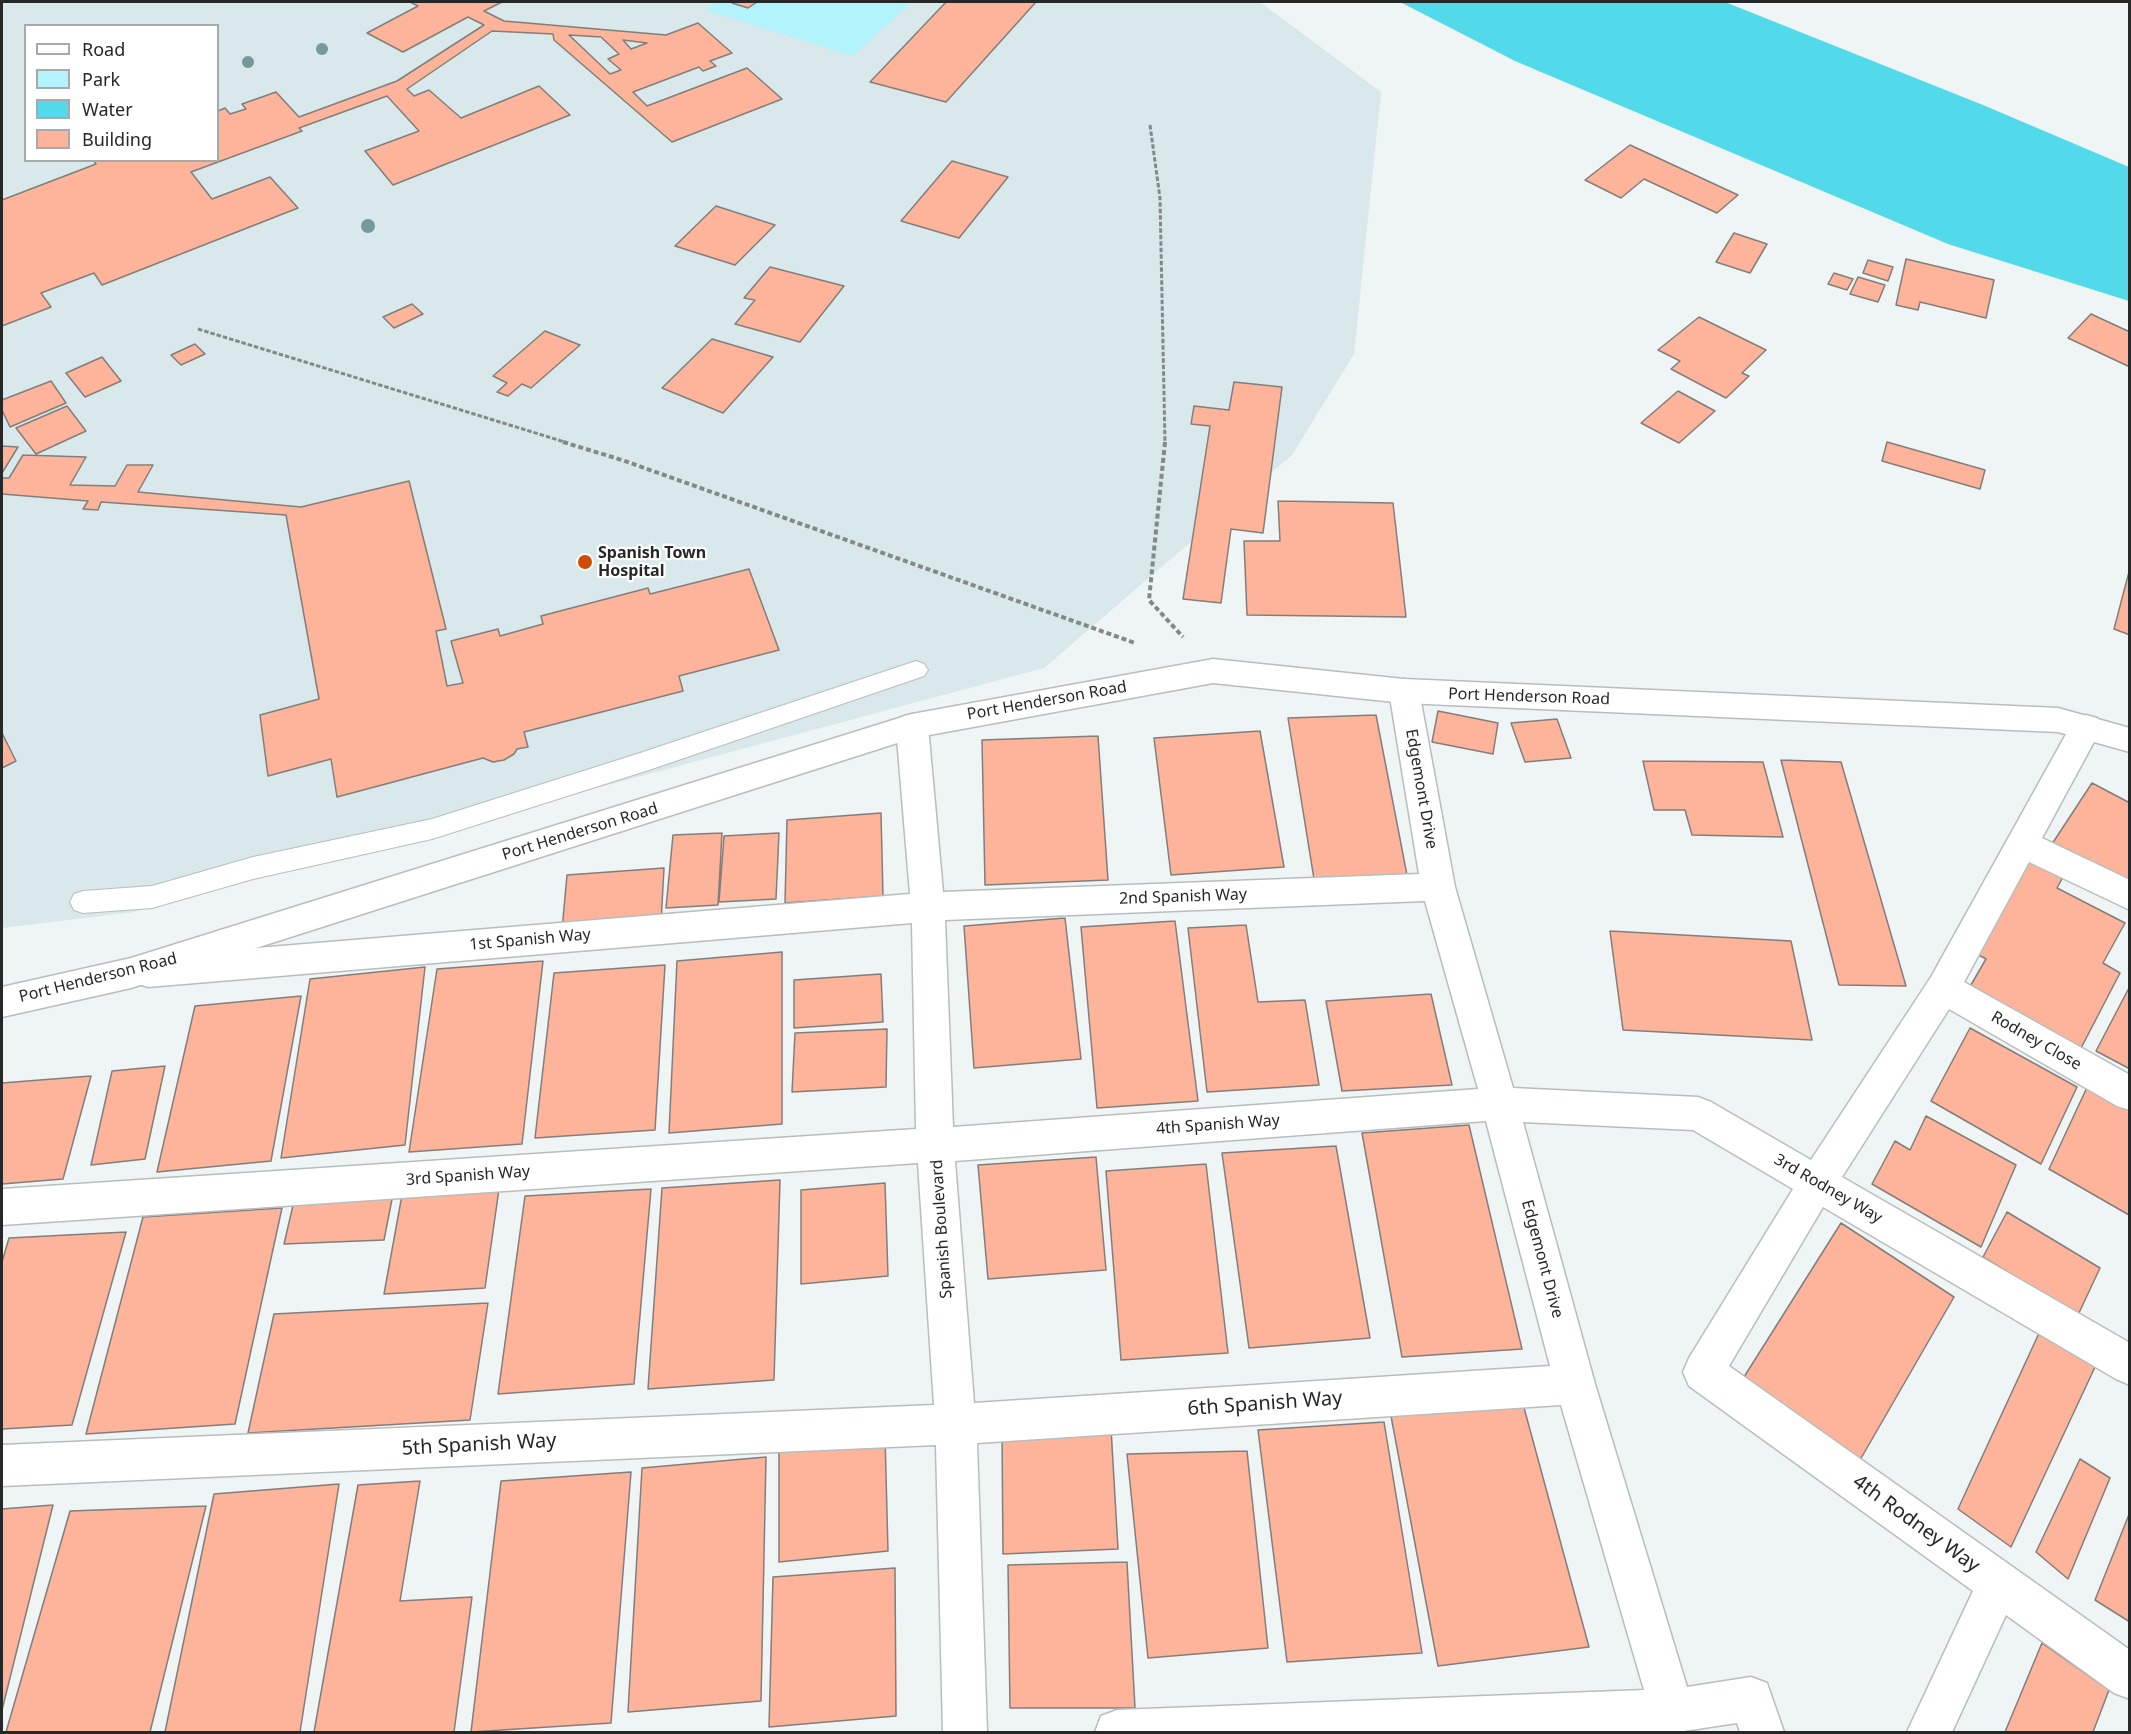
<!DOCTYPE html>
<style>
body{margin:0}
#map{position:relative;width:2131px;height:1734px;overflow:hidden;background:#eff4f5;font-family:"Noto Sans",sans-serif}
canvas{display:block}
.frame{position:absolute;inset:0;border:3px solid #262828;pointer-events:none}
.legend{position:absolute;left:24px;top:24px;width:195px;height:138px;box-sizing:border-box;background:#fff;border:2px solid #a8a9a9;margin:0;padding:8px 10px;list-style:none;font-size:18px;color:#262828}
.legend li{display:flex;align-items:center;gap:12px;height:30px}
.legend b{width:30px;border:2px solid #a8a9a9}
</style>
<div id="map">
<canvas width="2131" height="1734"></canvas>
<div class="frame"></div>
<ul class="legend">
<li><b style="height:8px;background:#fff"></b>Road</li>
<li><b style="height:16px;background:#b2f3fc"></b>Park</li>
<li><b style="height:16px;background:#52d9ea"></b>Water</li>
<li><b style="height:16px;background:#feb49a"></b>Building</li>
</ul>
</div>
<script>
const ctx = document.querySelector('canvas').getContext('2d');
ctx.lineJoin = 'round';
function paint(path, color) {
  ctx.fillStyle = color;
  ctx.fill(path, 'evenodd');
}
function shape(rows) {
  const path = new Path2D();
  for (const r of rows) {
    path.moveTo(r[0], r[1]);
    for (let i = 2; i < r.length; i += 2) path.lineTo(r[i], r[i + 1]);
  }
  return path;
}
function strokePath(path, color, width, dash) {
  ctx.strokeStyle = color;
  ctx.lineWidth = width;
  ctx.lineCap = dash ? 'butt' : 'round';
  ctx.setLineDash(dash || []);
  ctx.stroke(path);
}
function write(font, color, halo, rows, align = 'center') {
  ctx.font = font + ' "Noto Sans",sans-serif';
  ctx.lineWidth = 4.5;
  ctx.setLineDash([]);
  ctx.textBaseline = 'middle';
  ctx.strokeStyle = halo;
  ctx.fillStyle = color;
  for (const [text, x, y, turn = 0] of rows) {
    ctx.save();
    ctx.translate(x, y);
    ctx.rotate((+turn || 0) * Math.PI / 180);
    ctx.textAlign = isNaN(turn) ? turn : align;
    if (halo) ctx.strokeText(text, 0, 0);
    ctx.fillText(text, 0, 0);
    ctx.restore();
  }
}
const built = shape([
 [2,2,1260,2,1381,92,1354,354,1292,455,1044,668,134,912,2,928],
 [26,26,218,26,218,160,26,160]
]);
const green = shape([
 [716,2,912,2,852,56,706,10]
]);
const water = shape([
 [1400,2,1725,2,1983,105,2129,167,2129,301,1948,244,1515,61]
]);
const building = shape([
 [410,2,502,2,484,11,504,21,666,35,698,23,732,53,710,61,716,66,703,71,699,67,633,92,647,106,747,68,782,99,672,142,554,40,553,34,492,31,407,89,414,96,429,90,461,118,539,86,570,115,393,185,365,151,419,131,387,96,299,128,302,131,191,172,212,199,270,177,298,208,102,285,94,273,41,293,51,307,2,326,2,200,96,164,93,160,218,160,218,111,225,108,230,114,246,109,242,104,276,92,299,117,397,81,484,25,468,17,403,52,367,33,418,6,410,2],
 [569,35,601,37,619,54,608,59,621,70,610,74,569,35],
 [623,40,647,43,631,49,623,40],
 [734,2,757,2,748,8,732,3,734,2],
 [946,2,1036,2,946,102,870,82,946,2],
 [1630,145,1656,157,1738,195,1717,213,1644,179,1621,198,1585,180,1630,145],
 [952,161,1008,177,959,238,901,221,952,161],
 [716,206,775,225,735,265,675,246,716,206],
 [1734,233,1767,244,1750,273,1716,262,1734,233],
 [1906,259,1994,280,1986,318,1920,302,1918,310,1896,305,1906,259],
 [1868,260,1893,267,1888,281,1863,273,1868,260],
 [770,267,844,286,800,342,735,324,755,300,744,298,770,267],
 [1834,273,1853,279,1847,290,1828,284,1834,273],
 [1858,277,1885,285,1878,302,1850,294,1858,277],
 [412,304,423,314,394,328,383,317,412,304],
 [2091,314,2130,332,2130,367,2068,338,2091,314],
 [1699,317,1766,350,1742,373,1749,376,1726,398,1671,369,1680,361,1658,350,1699,317],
 [545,331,580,345,531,388,522,384,508,396,497,392,507,383,493,376,545,331],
 [712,339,773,357,723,413,662,388,712,339],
 [195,344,205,354,181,365,171,355,195,344],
 [102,357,121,381,85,397,66,373,102,357],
 [51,381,66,403,10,427,2,410,2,400,51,381],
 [1234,382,1282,387,1263,533,1231,529,1221,603,1183,599,1210,426,1191,424,1194,406,1229,410,1234,382],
 [1678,391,1715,411,1679,443,1641,423,1678,391],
 [67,406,86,431,36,454,16,428,67,406],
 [1887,442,1985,470,1980,489,1882,461,1887,442],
 [2,446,18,447,2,473,2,446],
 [23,455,86,457,70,485,115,486,127,465,153,465,138,492,301,507,409,481,446,629,436,631,447,686,463,683,451,641,498,629,500,636,543,624,541,616,648,588,650,594,749,569,779,650,679,676,683,691,524,732,528,747,517,749,514,754,504,760,493,762,483,758,337,797,331,759,268,776,260,715,319,699,286,515,101,502,98,510,83,509,88,501,2,494,2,478,9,478,23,455],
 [1278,501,1393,503,1406,617,1247,615,1244,541,1280,541,1278,501],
 [2130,568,2130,635,2114,629,2130,568],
 [1438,711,1498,723,1493,754,1432,742,1438,711],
 [1376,715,1407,875,1314,879,1288,718,1376,715],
 [1557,719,1571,758,1525,762,1511,723,1557,719],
 [1260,731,1284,867,1171,875,1154,738,1260,731],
 [2,733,16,761,2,768,2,733],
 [1098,736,1108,880,985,885,982,740,1098,736],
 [1781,760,1841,762,1906,986,1839,985,1781,760],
 [1643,761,1763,762,1783,837,1692,835,1685,810,1654,810,1643,761],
 [2092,783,2130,803,2130,887,2052,844,2092,783],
 [881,813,883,896,785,903,787,820,881,813],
 [722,833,718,905,666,908,673,835,722,833],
 [779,833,776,899,719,902,724,836,779,833],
 [2015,847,2065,873,2057,888,2125,923,2103,963,2120,973,2079,1052,1968,990,1986,959,1959,944,2015,847],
 [664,868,661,923,562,930,567,875,664,868],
 [1065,918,1081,1059,974,1068,964,926,1065,918],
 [1175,921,1198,1101,1097,1108,1081,927,1175,921],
 [1246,925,1258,1002,1305,1000,1319,1085,1207,1092,1188,928,1246,925],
 [1610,931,1791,941,1812,1040,1623,1030,1610,931],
 [782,952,782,1124,669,1133,677,961,782,952],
 [543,961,522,1144,409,1152,437,969,543,961],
 [665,965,655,1130,535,1138,554,973,665,965],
 [425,967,405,1145,281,1158,310,979,425,967],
 [881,974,883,1022,794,1028,794,980,881,974],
 [2130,986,2130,1069,2096,1051,2130,986],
 [1431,994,1452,1085,1342,1091,1326,1001,1431,994],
 [301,996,271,1161,157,1172,195,1006,301,996],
 [1970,1028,2077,1087,2041,1164,1931,1101,1970,1028],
 [887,1029,886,1087,792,1092,795,1033,887,1029],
 [165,1066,145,1159,91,1165,112,1071,165,1066],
 [91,1076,63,1179,2,1184,2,1083,91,1076],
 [2090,1081,2130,1103,2129,1215,2049,1169,2090,1081],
 [1926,1116,2016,1165,1981,1247,1872,1184,1895,1141,1910,1150,1926,1116],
 [1469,1125,1522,1349,1402,1357,1362,1133,1469,1125],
 [1336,1146,1370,1338,1249,1348,1222,1153,1336,1146],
 [1096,1157,1106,1270,988,1279,978,1165,1096,1157],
 [1206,1164,1228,1353,1121,1360,1106,1171,1206,1164],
 [780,1180,774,1380,648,1389,662,1188,780,1180],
 [885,1183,888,1276,801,1284,801,1190,885,1183],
 [499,1189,485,1288,384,1294,402,1195,499,1189],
 [651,1189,634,1384,498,1394,525,1196,651,1189],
 [393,1194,384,1240,284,1244,295,1197,393,1194],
 [282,1208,235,1424,86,1434,143,1217,282,1208],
 [2007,1212,2100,1268,2078,1315,1983,1257,2007,1212],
 [1841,1223,1954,1297,1860,1460,1744,1377,1841,1223],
 [126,1232,72,1425,2,1429,2,1262,9,1238,126,1232],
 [488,1303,470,1420,248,1433,274,1314,488,1303],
 [2040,1331,2095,1367,2011,1547,1958,1509,2040,1331],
 [1523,1404,1589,1647,1438,1666,1391,1416,1523,1404],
 [1384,1422,1422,1653,1287,1662,1258,1430,1384,1422],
 [1111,1428,1118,1549,1003,1554,1002,1433,1111,1428],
 [885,1436,888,1551,779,1562,779,1447,885,1436],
 [1247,1451,1268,1648,1148,1658,1127,1454,1247,1451],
 [766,1457,761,1701,628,1712,642,1468,766,1457],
 [2080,1459,2110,1478,2068,1579,2036,1552,2080,1459],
 [631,1472,611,1723,471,1732,501,1481,631,1472],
 [420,1481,400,1601,472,1597,454,1732,314,1732,358,1485,420,1481],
 [339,1484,300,1732,165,1732,214,1494,339,1484],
 [53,1505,2,1710,2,1509,53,1505],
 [206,1506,150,1732,6,1732,70,1511,206,1506],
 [2130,1512,2130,1622,2095,1600,2130,1512],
 [1127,1562,1135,1708,1010,1708,1008,1565,1127,1562],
 [895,1568,896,1716,769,1727,773,1577,895,1568],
 [2042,1643,2109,1690,2093,1732,2005,1732,2042,1643]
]);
const pathFar1 = shape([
 [1150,125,1160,198,1165,443],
 [198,329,568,443]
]);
const path = shape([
 [563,442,622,460,1135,643],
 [1165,442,1149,600,1183,637]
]);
const service = shape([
 [916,661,924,664,928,670,924,676,649,770,432,839,253,879,152,908,83,913,74,910,70,902,74,894,83,891,152,886,253,857,432,819,637,754,916,661]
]);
const minor = shape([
 [1404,679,1415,683,1419,691,1455,887,1513,1088,1698,1097,1711,1102,1811,1160,1931,977,2075,718,2086,715,2097,718,2102,727,2042,838,2130,880,2130,910,2029,862,1964,982,2130,1075,2130,1110,2117,1106,1949,1009,1842,1177,2130,1343,2130,1385,2116,1379,1823,1207,1729,1366,2130,1650,2130,1699,2114,1693,2006,1615,1952,1732,1907,1732,1973,1591,1689,1386,1683,1372,1689,1358,1793,1189,1693,1130,1523,1122,1595,1384,1687,1687,1751,1677,1767,1683,1784,1732,1740,1732,1737,1723,1677,1732,1095,1732,1101,1716,1117,1710,1644,1690,1561,1405,977,1443,987,1732,943,1732,936,1445,2,1486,2,1445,934,1405,918,1163,2,1225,2,1189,916,1129,912,923,148,987,136,983,131,972,136,961,148,957,910,894,896,726,901,717,912,714,923,717,928,726,943,892,1419,874,1389,691,1393,683,1404,679],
 [1425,901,1478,1089,953,1127,945,920,1425,901],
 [1486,1121,1550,1366,974,1403,955,1161,1486,1121]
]);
const tertiary = shape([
 [1213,659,1404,679,2058,708,2130,728,2130,752,2058,732,1404,703,1213,683,913,738,131,988,2,1017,2,987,131,958,912,714,1213,659]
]);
const trees = [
 [322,49,6],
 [248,62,6],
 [368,226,7]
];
const markers = [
 [585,562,8,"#d04b05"]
];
const poiNames = [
 ["Spanish Town",598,553],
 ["Hospital",598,571]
];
const streetNames = [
 ["Port Henderson Road",1529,697,2],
 ["Port Henderson Road",1047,701,-10],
 ["Edgemont Drive",1421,789,80],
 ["Port Henderson Road",580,832,-17],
 ["2nd Spanish Way",1183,897,-2],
 ["1st Spanish Way",530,940,-5],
 ["Port Henderson Road",98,978,-14],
 ["Rodney Close",2036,1041,30],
 ["4th Spanish Way",1218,1125,-4],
 ["3rd Spanish Way",468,1176,-4],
 ["3rd Rodney Way",1828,1189,30],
 ["Spanish Boulevard",942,1229,-94],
 ["Edgemont Drive",1542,1259,75]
];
const nearStreetnames = [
 ["6th Spanish Way",1265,1404,-4],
 ["5th Spanish Way",479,1445,-3],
 ["4th Rodney Way",1916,1524,36]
];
paint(built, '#d9e8ea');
paint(green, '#b2f3fc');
paint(water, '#52d9ea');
paint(building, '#feb49a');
strokePath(building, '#827e7c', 1.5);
strokePath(service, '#b8bdbd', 2);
strokePath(minor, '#b8bdbd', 3);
strokePath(tertiary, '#b8bdbd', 3);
strokePath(pathFar1, '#848888', 3, [4.5, 2]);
strokePath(path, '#848888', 4, [5, 3]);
paint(service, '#fff');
paint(minor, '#fff');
paint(tertiary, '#fff');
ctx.fillStyle = '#75989c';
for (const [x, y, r] of trees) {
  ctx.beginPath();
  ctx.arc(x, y, r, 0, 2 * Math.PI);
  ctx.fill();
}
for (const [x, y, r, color] of markers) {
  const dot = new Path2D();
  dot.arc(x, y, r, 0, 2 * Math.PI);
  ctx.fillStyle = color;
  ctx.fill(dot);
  strokePath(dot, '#fff', 2);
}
write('bold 16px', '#262828', '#fff', poiNames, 'left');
write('16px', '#262828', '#fff', streetNames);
write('20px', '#262828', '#fff', nearStreetnames);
</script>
